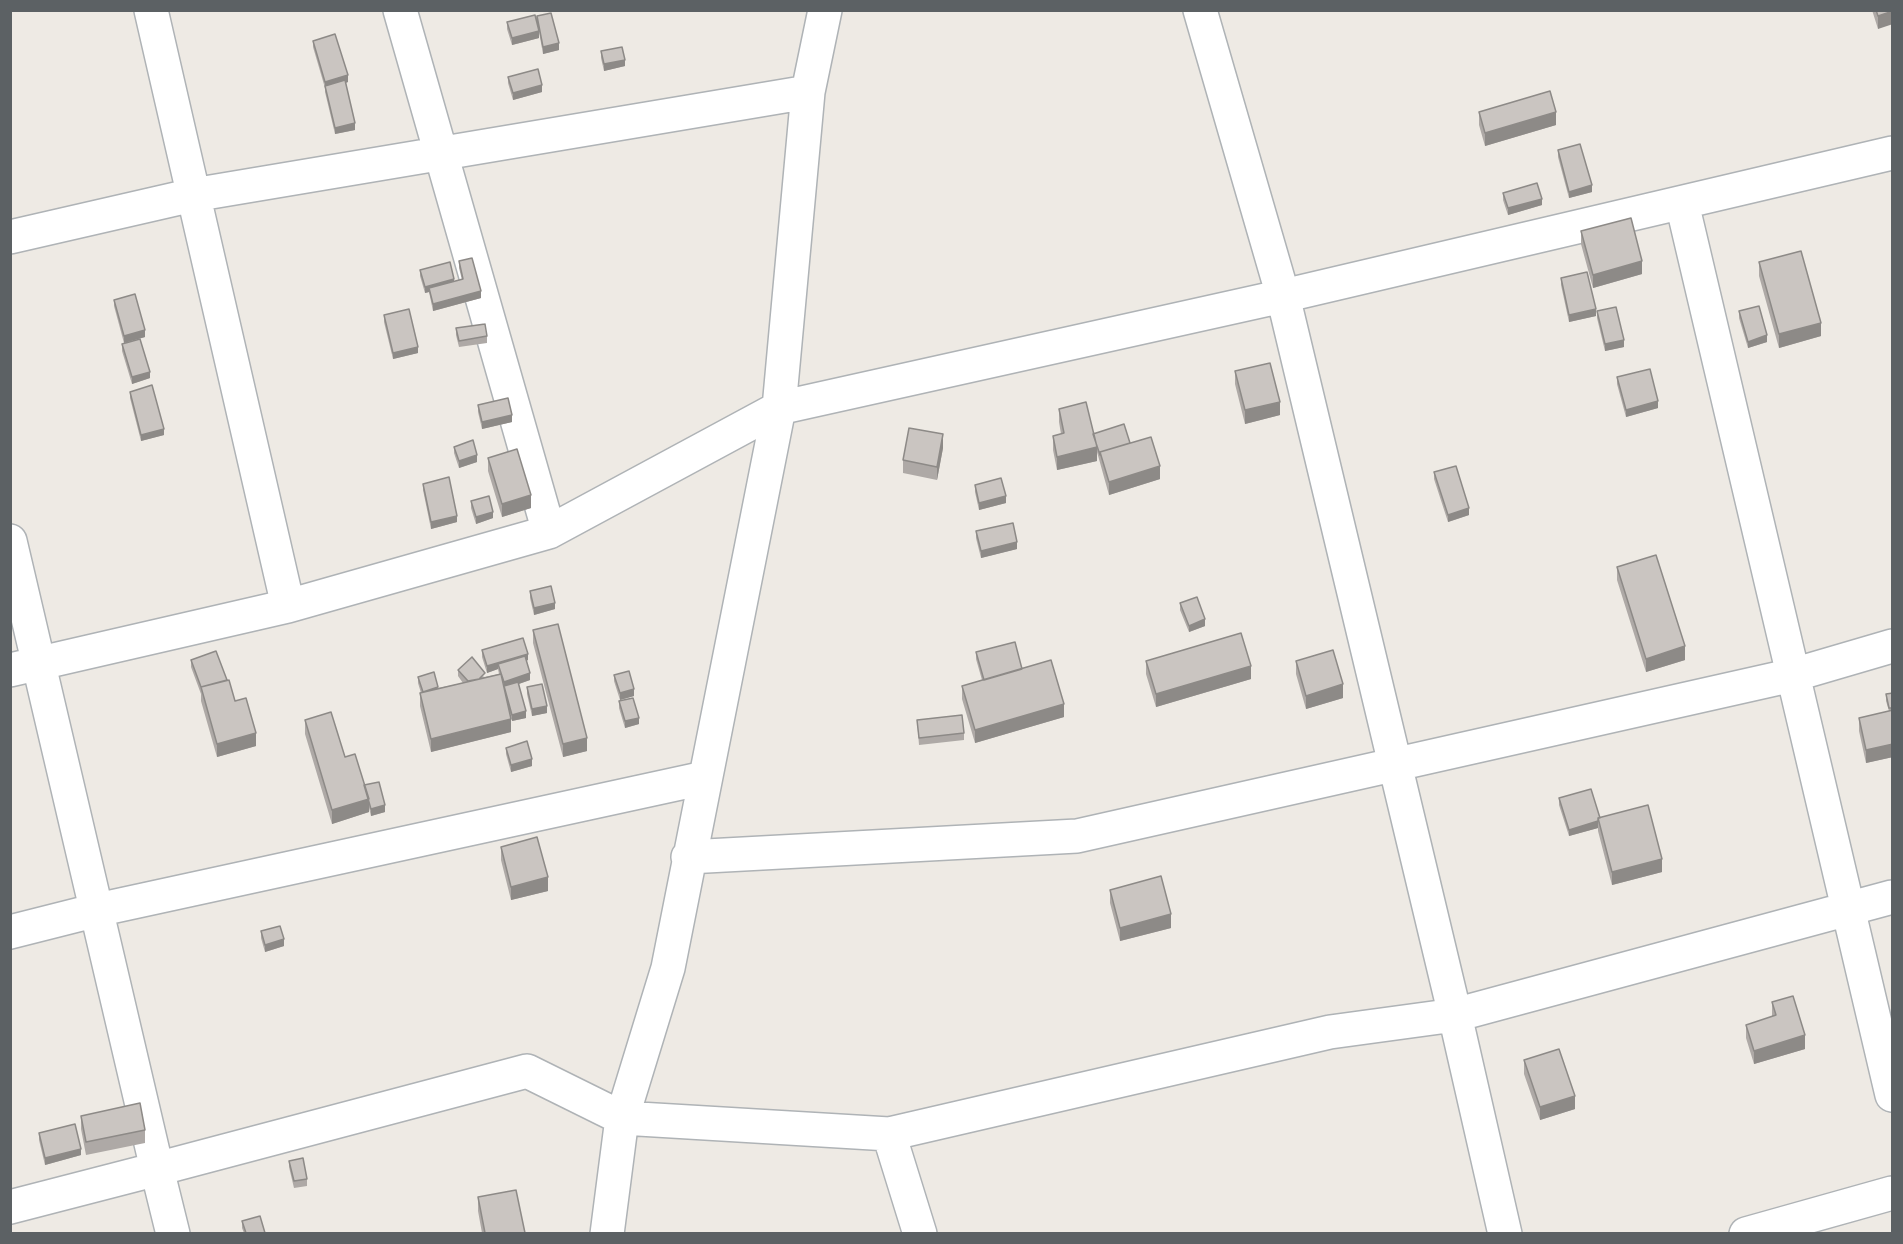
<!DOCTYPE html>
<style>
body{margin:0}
#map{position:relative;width:1903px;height:1244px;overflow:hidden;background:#eeeae4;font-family:"Roboto Condensed",sans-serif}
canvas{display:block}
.frame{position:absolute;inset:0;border:12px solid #5c6164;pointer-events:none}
</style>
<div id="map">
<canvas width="1903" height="1244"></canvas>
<div class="frame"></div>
</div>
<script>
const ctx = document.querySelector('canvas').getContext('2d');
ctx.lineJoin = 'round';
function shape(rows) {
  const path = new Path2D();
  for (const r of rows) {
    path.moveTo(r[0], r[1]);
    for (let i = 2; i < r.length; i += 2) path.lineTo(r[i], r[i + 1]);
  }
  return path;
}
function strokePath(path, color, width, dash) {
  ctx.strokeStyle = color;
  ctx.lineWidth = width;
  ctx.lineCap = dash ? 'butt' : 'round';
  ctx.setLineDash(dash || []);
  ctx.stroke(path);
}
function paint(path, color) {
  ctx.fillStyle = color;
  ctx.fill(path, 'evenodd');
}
const street = shape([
 [151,10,288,606],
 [400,10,549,532],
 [1200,10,1283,296,1455,1015,1505,1234],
 [1682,203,1892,1095],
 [10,237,193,195,808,92],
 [10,541,157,1169,10,1207],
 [10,670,288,606,549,532,779,408,1283,296,1892,153],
 [688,857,1077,836,1793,675,1892,646],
 [10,932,97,910,704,778],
 [889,1134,920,1234],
 [173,1234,157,1169,527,1071,622,1118,889,1134,1330,1032,1455,1015,1892,897],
 [607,1234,622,1118,668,968,779,408,808,92,825,10],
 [1746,1234,1892,1193]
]);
const wall = shape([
 [1872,10,1893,10,1878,29],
 [537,16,559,50,543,54,539,32,539,38,512,45,507,29,507,22,537,23],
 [313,41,348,82,346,83,355,130,335,134,325,92,325,88,313,47],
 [601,51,625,66,604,71,601,58],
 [508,77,542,92,513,100,508,83],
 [1479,112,1556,125,1485,146,1479,125],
 [1558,150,1592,192,1569,198,1558,157],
 [1503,193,1542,205,1508,215,1503,200],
 [1581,231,1642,274,1593,288,1581,244],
 [459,261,481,298,433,311,429,292,425,293,420,276,420,270,454,282,462,280,459,268],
 [1759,262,1821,336,1779,348,1759,276],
 [1561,278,1596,316,1569,322,1561,285],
 [114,300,145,337,124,343,114,306],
 [1597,311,1624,347,1605,351,1597,318],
 [1739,311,1767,342,1748,348,1739,318],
 [384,315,418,353,393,359,384,322],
 [456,328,487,336,487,343,459,347,456,335],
 [122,344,150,378,132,384,122,351],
 [1235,371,1280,415,1245,424,1235,384],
 [1617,377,1658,408,1626,417,1617,384],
 [130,392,164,435,141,441,130,398],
 [478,405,512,422,482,429,478,412],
 [1059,409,1093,434,1130,443,1160,479,1109,495,1097,452,1097,461,1057,470,1053,450,1053,436,1061,434,1059,422],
 [454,447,477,462,459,468,454,453],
 [943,448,937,480,903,473,903,460],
 [488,458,531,508,502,517,488,471],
 [1434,472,1469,515,1448,522,1434,479],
 [423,484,457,522,431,529,423,490],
 [975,485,1006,503,979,510,975,492],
 [471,501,493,518,476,524,471,508],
 [976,531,1017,549,981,558,976,538],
 [1617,567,1685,660,1646,672,1617,580],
 [530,591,555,609,534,615,530,598],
 [1180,603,1205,626,1189,632,1180,610],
 [533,630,587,751,563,757,533,643],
 [482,650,528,660,526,661,530,680,519,684,526,718,512,721,510,713,511,732,431,752,420,706,420,693,421,693,418,683,418,677,438,688,463,683,458,676,458,670,485,677,499,674,498,669,487,673,482,657],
 [976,652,1022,669,1064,717,975,743,962,699,962,686,982,680,976,659],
 [191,660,235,701,256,746,217,757,201,701,201,694,191,667],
 [1146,661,1251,679,1156,707,1146,674],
 [1296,661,1343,698,1306,709,1296,674],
 [614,675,634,696,620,700,614,681],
 [527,687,547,713,532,716,527,694],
 [1893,693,1893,757,1866,763,1859,731,1859,718,1889,711,1886,701,1886,694],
 [619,701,639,724,625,728,619,708],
 [305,720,364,785,385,812,371,816,369,808,369,812,332,824,305,734],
 [917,720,964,733,964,740,919,745],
 [506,748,532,766,511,772,506,754],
 [1559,798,1600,818,1662,872,1612,885,1598,831,1598,828,1569,836,1559,805],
 [501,847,548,891,511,900,501,860],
 [1110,890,1171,928,1120,941,1110,903],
 [261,931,284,946,265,952,261,938],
 [1772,1002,1805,1049,1754,1064,1746,1038,1746,1025,1772,1017],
 [1524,1060,1575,1109,1540,1120,1524,1074],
 [81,1116,145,1130,145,1143,86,1155,81,1129],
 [39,1133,81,1155,45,1165,39,1140],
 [289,1161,307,1179,307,1186,294,1188,289,1167],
 [478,1197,525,1233,482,1233,478,1211],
 [242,1221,265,1233,244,1233,242,1228]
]);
const shadedWall = shape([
 [1893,11,1893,24,1878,29,1878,16],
 [539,31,539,38,512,45,512,38],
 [559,43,559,50,543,54,543,47],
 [625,60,625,66,604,71,604,64],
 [348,75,348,82,326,88,325,86,325,88,325,82],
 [542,85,542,92,513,100,513,93],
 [1556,112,1556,125,1485,146,1485,133],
 [355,123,355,130,335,134,335,128],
 [1592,185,1592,192,1569,198,1569,192],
 [1542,199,1542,205,1508,215,1508,208],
 [1642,261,1642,274,1593,288,1593,275],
 [454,279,454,285,429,288,429,292,425,293,425,287],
 [481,291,481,298,433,311,433,304],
 [1596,309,1596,316,1569,322,1569,315],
 [1821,323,1821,336,1779,348,1779,334],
 [145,330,145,337,124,343,124,336],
 [1767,335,1767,342,1748,348,1748,342],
 [1624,340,1624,347,1605,351,1605,344],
 [418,347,418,353,393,359,393,353],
 [150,372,150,378,132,384,132,377],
 [1658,401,1658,408,1626,417,1626,410],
 [1280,402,1280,415,1245,424,1245,410],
 [512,415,512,422,482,429,482,422],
 [164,429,164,435,141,441,141,435],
 [943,434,943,448,937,480,937,467],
 [1097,447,1097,461,1057,470,1057,457],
 [477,455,477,462,459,468,459,461],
 [1160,466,1160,479,1109,495,1109,482],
 [531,495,531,508,502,517,502,504],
 [1006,496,1006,503,979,510,979,503],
 [1469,508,1469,515,1448,522,1448,515],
 [493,512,493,518,476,524,476,517],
 [457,516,457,522,431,529,431,522],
 [1017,542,1017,549,981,558,981,551],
 [555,603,555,609,534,615,534,608],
 [1205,619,1205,626,1189,632,1189,626],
 [1685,646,1685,660,1646,672,1646,659],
 [528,654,528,660,500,669,498,664,498,669,487,673,487,666],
 [1251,666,1251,679,1156,707,1156,694],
 [530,673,530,680,504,689,504,682],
 [1343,684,1343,698,1306,709,1306,696],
 [634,689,634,696,620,700,620,693],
 [1064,704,1064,717,975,743,975,730],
 [547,706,547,713,532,716,532,709],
 [526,711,526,718,512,721,512,715],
 [639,718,639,724,625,728,625,721],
 [511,719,511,732,431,752,431,739],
 [256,733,256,746,217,757,217,744],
 [587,738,587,751,563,757,563,744],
 [1893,744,1893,757,1866,763,1866,750],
 [532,759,532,766,511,772,511,765],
 [369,799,369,812,332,824,332,810],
 [385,805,385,812,371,816,371,809],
 [1598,821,1598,828,1569,836,1569,830],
 [1662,859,1662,872,1612,885,1612,872],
 [548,877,548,891,511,900,511,887],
 [1171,914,1171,928,1120,941,1120,928],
 [284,939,284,946,265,952,265,945],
 [1805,1035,1805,1049,1754,1064,1754,1051],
 [1575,1096,1575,1109,1540,1120,1540,1107],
 [81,1149,81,1155,45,1165,45,1158]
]);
const building = shape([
 [1876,10,1893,10,1893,11,1878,16,1876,10],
 [551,13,559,43,543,47,537,16,551,13],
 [535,15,539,31,512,38,507,22,535,15],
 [335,34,348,75,325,82,313,41,335,34],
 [622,47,625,60,604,64,601,51,622,47],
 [538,69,542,85,513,93,508,77,538,69],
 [345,80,355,123,335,128,325,86,345,80],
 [1550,91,1556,112,1485,133,1479,112,1550,91],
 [1580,144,1592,185,1569,192,1558,150,1580,144],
 [1537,183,1542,199,1508,208,1503,193,1537,183],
 [1631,218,1642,261,1593,275,1581,231,1631,218],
 [1801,251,1821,323,1779,334,1759,262,1801,251],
 [472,258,481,291,433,304,429,288,463,279,459,261,472,258],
 [450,262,454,279,425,287,420,270,450,262],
 [1587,272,1596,309,1569,315,1561,278,1587,272],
 [135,294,145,330,124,336,114,300,135,294],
 [1759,306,1767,335,1748,342,1739,311,1759,306],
 [1616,307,1624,340,1605,344,1597,311,1616,307],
 [409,309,418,347,393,353,384,315,409,309],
 [485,324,487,336,459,341,456,328,485,324],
 [140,339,150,372,132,377,122,344,140,339],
 [1270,363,1280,402,1245,410,1235,371,1270,363],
 [1650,369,1658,401,1626,410,1617,377,1650,369],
 [152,385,164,429,141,435,130,392,152,385],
 [508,398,512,415,482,422,478,405,508,398],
 [1086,402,1097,447,1057,457,1053,436,1064,433,1059,409,1086,402],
 [1124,424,1130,443,1100,452,1100,455,1093,434,1124,424],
 [909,428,943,434,937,467,903,460,909,428],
 [1151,437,1160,466,1109,482,1100,452,1151,437],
 [473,440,477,455,459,461,454,447,473,440],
 [517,449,531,495,502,504,488,458,517,449],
 [1456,466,1469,508,1448,515,1434,472,1456,466],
 [449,477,457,516,431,522,423,484,449,477],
 [1001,478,1006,496,979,503,975,485,1001,478],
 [489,496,493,512,476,517,471,501,489,496],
 [1013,523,1017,542,981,551,976,531,1013,523],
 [1656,555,1685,646,1646,659,1617,567,1656,555],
 [551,586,555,603,534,608,530,591,551,586],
 [1197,597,1205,619,1189,626,1180,603,1197,597],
 [558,624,587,738,563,744,533,630,558,624],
 [1241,633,1251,666,1156,694,1146,661,1241,633],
 [523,638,528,654,487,666,482,650,523,638],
 [1015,642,1022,669,984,680,976,652,1015,642],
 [1333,650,1343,684,1306,696,1296,661,1333,650],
 [216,651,227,680,201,687,191,660,216,651],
 [525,656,530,673,504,682,498,664,525,656],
 [472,657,485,673,479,679,468,681,458,670,472,657],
 [1051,660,1064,704,975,730,962,686,1051,660],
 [629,671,634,689,620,693,614,675,629,671],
 [434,672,438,687,423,692,418,677,434,672],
 [501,674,511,719,431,739,420,693,501,674],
 [229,680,235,701,246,698,256,733,217,744,201,687,229,680],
 [518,682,526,711,512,715,504,686,518,682],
 [542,684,547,706,532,709,527,687,542,684],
 [1893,693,1893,708,1889,708,1886,694,1893,693],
 [633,698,639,718,625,721,619,701,633,698],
 [1893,710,1893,744,1866,750,1859,718,1893,710],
 [331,712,345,757,355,754,369,799,332,810,305,720,331,712],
 [962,715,964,733,919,738,917,720,962,715],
 [527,741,532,759,511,765,506,748,527,741],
 [379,782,385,805,371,809,364,785,379,782],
 [1591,789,1600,818,1598,818,1598,821,1569,830,1559,798,1591,789],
 [1648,805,1662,859,1612,872,1598,818,1648,805],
 [537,837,548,877,511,887,501,847,537,837],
 [1161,876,1171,914,1120,928,1110,890,1161,876],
 [280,926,284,939,265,945,261,931,280,926],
 [1793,996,1805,1035,1754,1051,1746,1025,1776,1015,1772,1002,1793,996],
 [1559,1049,1575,1096,1540,1107,1524,1060,1559,1049],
 [140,1103,145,1130,86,1142,81,1116,140,1103],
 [75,1124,81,1149,45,1158,39,1133,75,1124],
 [303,1158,307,1179,294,1181,289,1161,303,1158],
 [516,1190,525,1233,485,1233,478,1197,516,1190],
 [260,1216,265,1233,246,1233,242,1221,260,1216]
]);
strokePath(street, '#afb3b6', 36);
strokePath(street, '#fff', 33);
paint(wall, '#aea9a6');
paint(shadedWall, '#8d8a87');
paint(building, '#cac5c1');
strokePath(building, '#8d8a87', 1.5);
</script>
